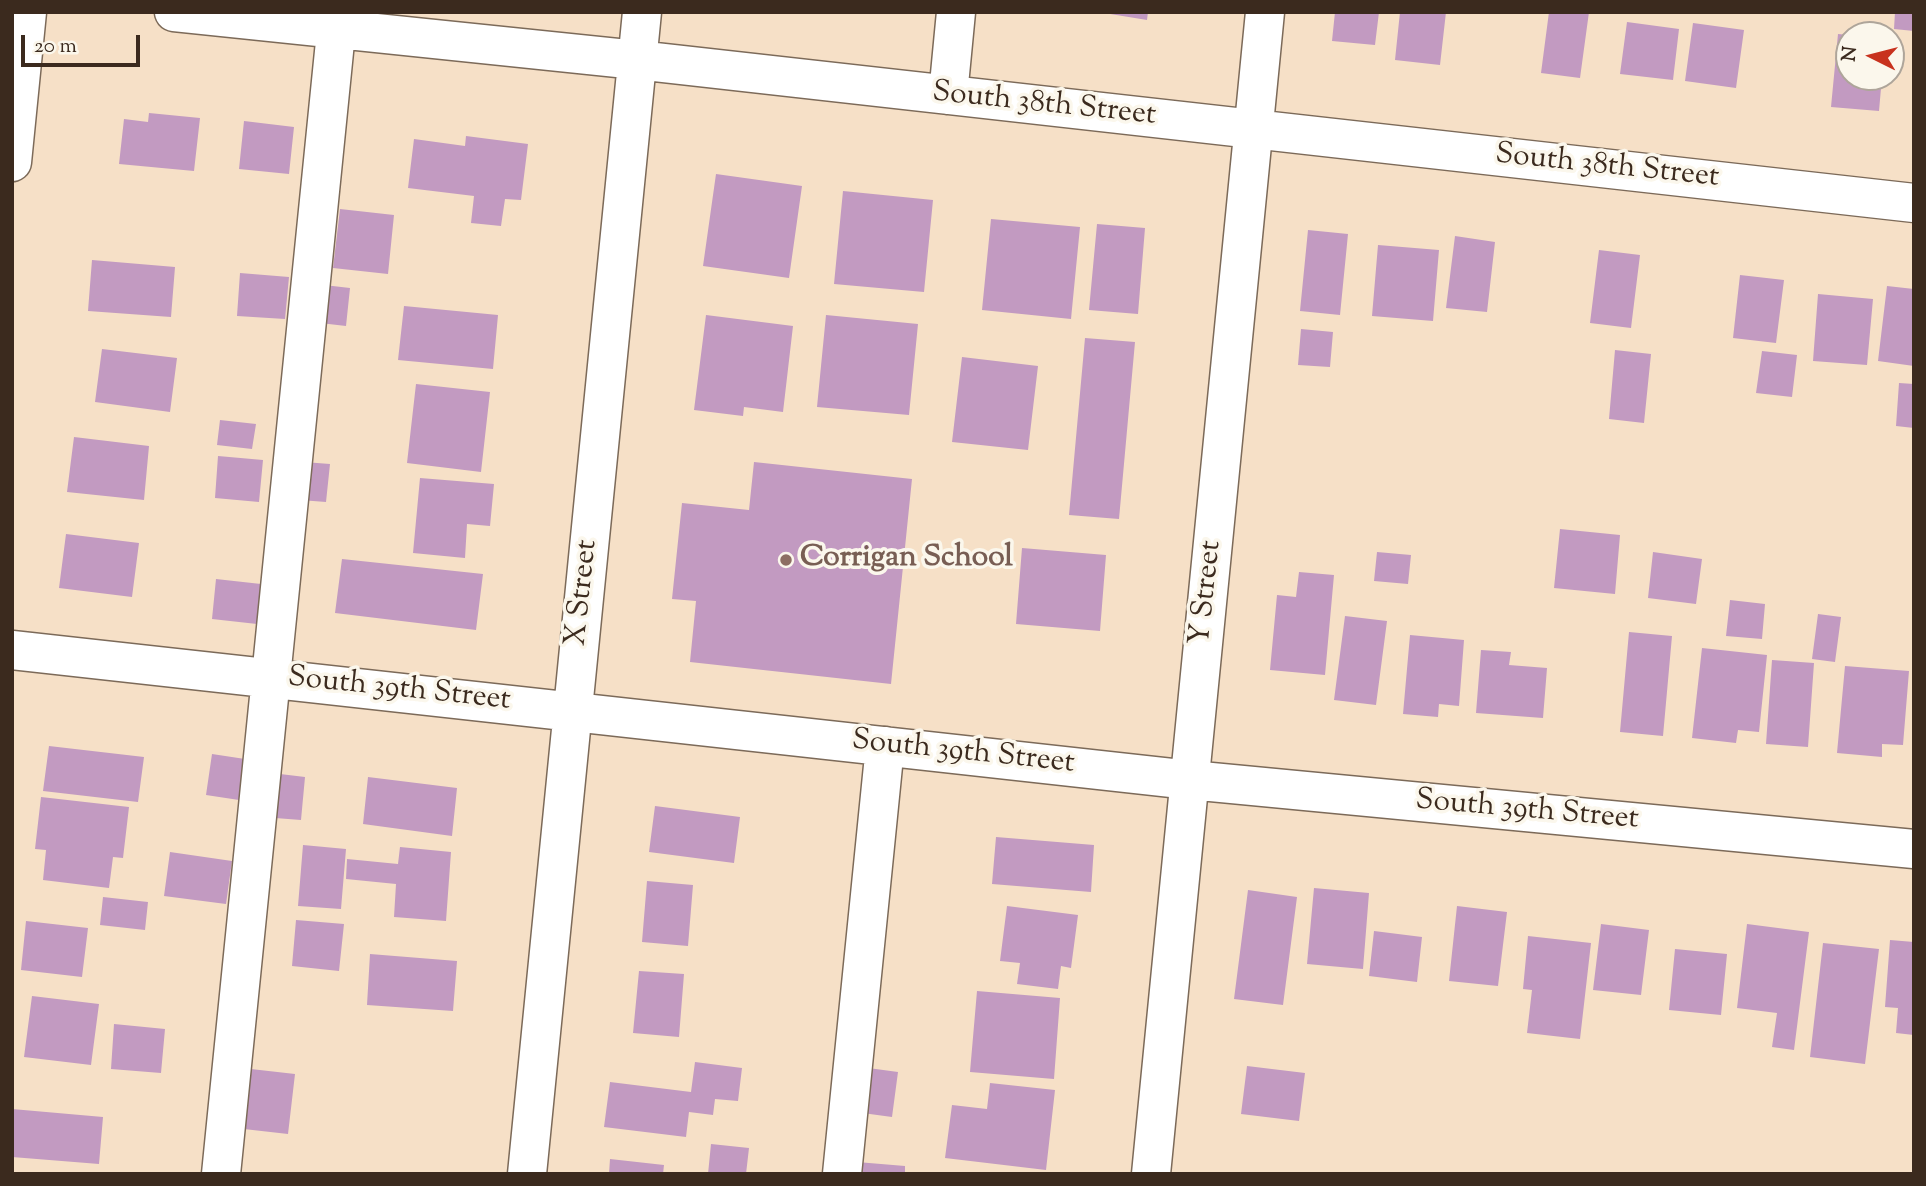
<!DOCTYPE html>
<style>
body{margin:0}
#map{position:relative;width:1926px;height:1186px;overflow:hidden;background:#f6e0c7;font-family:"Sorts Mill Goudy",serif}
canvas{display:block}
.frame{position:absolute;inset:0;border:14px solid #3b2a1e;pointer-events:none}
.north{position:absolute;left:1835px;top:21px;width:70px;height:70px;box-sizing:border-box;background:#fbf7ec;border:2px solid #aea59a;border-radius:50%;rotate:276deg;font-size:19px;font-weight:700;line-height:28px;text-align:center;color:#3b2a1e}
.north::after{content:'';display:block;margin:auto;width:24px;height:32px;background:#c8321e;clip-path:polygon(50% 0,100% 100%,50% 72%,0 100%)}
.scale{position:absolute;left:21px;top:35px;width:119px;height:32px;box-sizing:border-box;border:4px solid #3b2a1e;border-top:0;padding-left:9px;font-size:21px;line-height:24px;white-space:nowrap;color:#3b2a1e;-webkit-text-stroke:5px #fbf7ec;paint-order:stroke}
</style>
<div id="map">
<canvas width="1926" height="1186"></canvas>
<div class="frame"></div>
<div class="north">N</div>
<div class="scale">20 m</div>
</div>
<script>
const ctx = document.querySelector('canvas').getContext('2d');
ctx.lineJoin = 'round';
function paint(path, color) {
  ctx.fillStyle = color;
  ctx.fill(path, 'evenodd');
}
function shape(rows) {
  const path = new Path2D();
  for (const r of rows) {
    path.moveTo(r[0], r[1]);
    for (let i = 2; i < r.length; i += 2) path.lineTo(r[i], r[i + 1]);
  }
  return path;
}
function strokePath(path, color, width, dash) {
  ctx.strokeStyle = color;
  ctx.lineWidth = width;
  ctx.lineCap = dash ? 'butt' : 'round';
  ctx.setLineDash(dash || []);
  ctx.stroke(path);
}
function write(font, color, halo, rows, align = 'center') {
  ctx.font = font + ' "Sorts Mill Goudy",serif';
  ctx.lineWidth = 7;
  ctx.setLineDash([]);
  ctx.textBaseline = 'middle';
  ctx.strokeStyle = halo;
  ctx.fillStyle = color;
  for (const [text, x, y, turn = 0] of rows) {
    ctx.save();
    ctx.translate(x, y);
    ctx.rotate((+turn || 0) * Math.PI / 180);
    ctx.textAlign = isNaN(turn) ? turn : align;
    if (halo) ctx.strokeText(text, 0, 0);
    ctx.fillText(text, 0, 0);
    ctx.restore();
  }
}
const building = shape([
 [1098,12,1148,12,1147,20],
 [1335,12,1379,12,1375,45,1332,41],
 [1400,12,1446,12,1440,65,1395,60],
 [1549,12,1589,12,1580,78,1541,73],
 [1895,12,1914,12,1914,31,1894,29],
 [1627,22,1679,29,1673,80,1620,74],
 [1693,23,1744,30,1736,88,1685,81],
 [1838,34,1849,35,1849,77,1882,77,1879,111,1831,107],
 [149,113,200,118,194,171,119,164,124,119,148,122],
 [244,121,294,127,289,174,239,169],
 [466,136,528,144,521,200,505,199,501,226,471,223,474,196,408,188,414,139,465,146],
 [716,174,802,186,789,278,703,266],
 [843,191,933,200,924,292,834,284],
 [340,209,394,215,388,274,333,268],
 [991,219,1080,227,1071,319,982,310],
 [1097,224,1145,228,1138,314,1089,310],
 [1308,230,1348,234,1340,315,1300,311],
 [1455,236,1495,242,1487,312,1446,308],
 [1378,245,1439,250,1433,321,1372,316],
 [1599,250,1640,255,1631,328,1590,323],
 [92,260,175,267,171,317,88,311],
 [240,273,289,277,285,319,237,316],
 [1740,275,1784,280,1776,343,1733,338],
 [324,285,350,288,346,326,320,323],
 [1887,286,1914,289,1914,366,1878,361],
 [1818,294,1873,299,1867,365,1813,361],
 [404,306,498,315,493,369,398,360],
 [706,315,793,326,783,412,744,407,743,416,694,410],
 [826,315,918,324,909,415,817,407],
 [1301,329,1333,332,1330,367,1298,365],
 [1085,338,1135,342,1119,519,1069,515],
 [102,349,177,358,170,412,95,402],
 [1615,350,1651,354,1644,423,1609,419],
 [1762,351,1797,355,1792,397,1756,393],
 [962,357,1038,366,1028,450,952,442],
 [1899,383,1914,384,1914,428,1896,426],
 [416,384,490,392,481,472,407,463],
 [220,420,256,424,252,449,217,445],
 [74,437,149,446,144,500,67,492],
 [218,456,263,460,259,502,215,498],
 [304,462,330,464,326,502,300,500],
 [754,462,912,479,891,684,690,662,696,601,672,599,682,503,749,510],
 [420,478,494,484,490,526,467,524,465,558,413,553],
 [1560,529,1620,535,1615,594,1554,588],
 [66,534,139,543,132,597,59,588],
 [1022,548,1106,555,1100,631,1016,624],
 [1377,552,1411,555,1408,584,1374,581],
 [1653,552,1702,559,1696,604,1648,598],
 [342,559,483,574,476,630,335,613],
 [1299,572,1334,575,1325,675,1270,670,1277,595,1296,597],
 [216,579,261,584,257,624,212,619],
 [1730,600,1765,604,1762,639,1726,636],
 [1818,614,1841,617,1835,662,1812,659],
 [1345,616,1387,621,1376,705,1334,700],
 [1629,632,1672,636,1663,736,1620,732],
 [1410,635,1464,640,1459,706,1439,704,1438,717,1403,714],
 [1702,648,1767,655,1759,732,1738,730,1736,743,1692,738],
 [1481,650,1511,652,1509,665,1547,668,1543,718,1476,713],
 [1772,660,1814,663,1808,747,1766,744],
 [1845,666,1909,671,1903,745,1882,744,1882,757,1837,753],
 [49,746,144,757,138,802,43,791],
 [212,754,245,759,239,800,206,795],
 [280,774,305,777,301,820,275,818],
 [368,777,457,788,452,836,363,824],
 [41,797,129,807,123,858,113,857,109,888,43,880,46,850,35,849],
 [655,806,740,817,734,863,649,852],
 [996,837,1094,845,1091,892,992,884],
 [303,845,346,849,341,909,298,906],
 [400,847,451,852,446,921,394,917,396,884,346,879,347,859,398,864],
 [170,852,232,861,226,904,164,896],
 [647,881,693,885,688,946,642,942],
 [1314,888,1369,893,1363,969,1307,964],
 [1248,890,1297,897,1283,1005,1234,999],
 [103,897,148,902,145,930,100,925],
 [1007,906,1078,915,1071,968,1061,966,1058,989,1017,984,1020,963,1000,961],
 [1457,906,1507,912,1498,986,1449,981],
 [296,920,344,924,339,971,292,966],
 [26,921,88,928,82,977,21,970],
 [1601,924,1649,930,1641,995,1593,990],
 [1747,924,1809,932,1794,1050,1772,1047,1777,1013,1737,1008],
 [1374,931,1422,937,1417,982,1369,976],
 [1528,936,1591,943,1580,1039,1527,1033,1532,990,1523,989],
 [1890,940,1914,942,1914,1035,1896,1033,1898,1008,1885,1007],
 [1823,943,1879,949,1865,1064,1810,1057],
 [1675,949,1727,954,1721,1015,1669,1010],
 [370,954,457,961,453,1011,367,1005],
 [639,971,684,974,679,1037,633,1033],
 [977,991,1060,998,1054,1079,970,1072],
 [32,996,99,1004,91,1065,24,1057],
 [114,1024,165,1029,161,1073,111,1069],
 [695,1062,742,1068,738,1101,715,1099,713,1115,689,1112,686,1137,604,1127,610,1082,691,1092],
 [1247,1066,1305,1073,1299,1121,1241,1114],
 [861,1067,898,1072,892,1117,855,1112],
 [242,1068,295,1074,288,1134,235,1128],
 [990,1083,1055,1090,1046,1170,945,1158,952,1105,987,1109],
 [12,1109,103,1117,99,1164,12,1157],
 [711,1144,749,1148,746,1174,708,1174],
 [610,1159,664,1165,663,1174,609,1174],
 [857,1162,905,1166,905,1174,856,1174]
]);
const minor = shape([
 [174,12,637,60,1914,203],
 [948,95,956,12],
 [12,162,27,12],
 [12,650,1190,780,1914,849],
 [221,1174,338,12],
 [527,1174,642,12],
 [842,1174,885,746],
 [1151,1174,1265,12]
]);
const markers = [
 [786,560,7,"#8d6e63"]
];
const streetNames = [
 ["South 38th Street",1044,106,6],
 ["South 38th Street",1607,168,6],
 ["X Street",584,593,-84],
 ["Y Street",1208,593,-84],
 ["South 39th Street",399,691,6],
 ["South 39th Street",963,754,6],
 ["South 39th Street",1527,812,5]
];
const educationNames = [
 ["Corrigan School",800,560]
];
paint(building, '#c29ac1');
strokePath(minor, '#7c6a59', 41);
strokePath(minor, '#fff', 38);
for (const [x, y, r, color] of markers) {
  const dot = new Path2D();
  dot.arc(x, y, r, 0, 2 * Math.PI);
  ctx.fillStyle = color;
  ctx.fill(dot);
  strokePath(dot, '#fbf7ec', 2.5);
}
write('30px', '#3b2a1e', '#fbf7ec', streetNames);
write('bold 30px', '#785e54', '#fbf7ec', educationNames, 'left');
</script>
